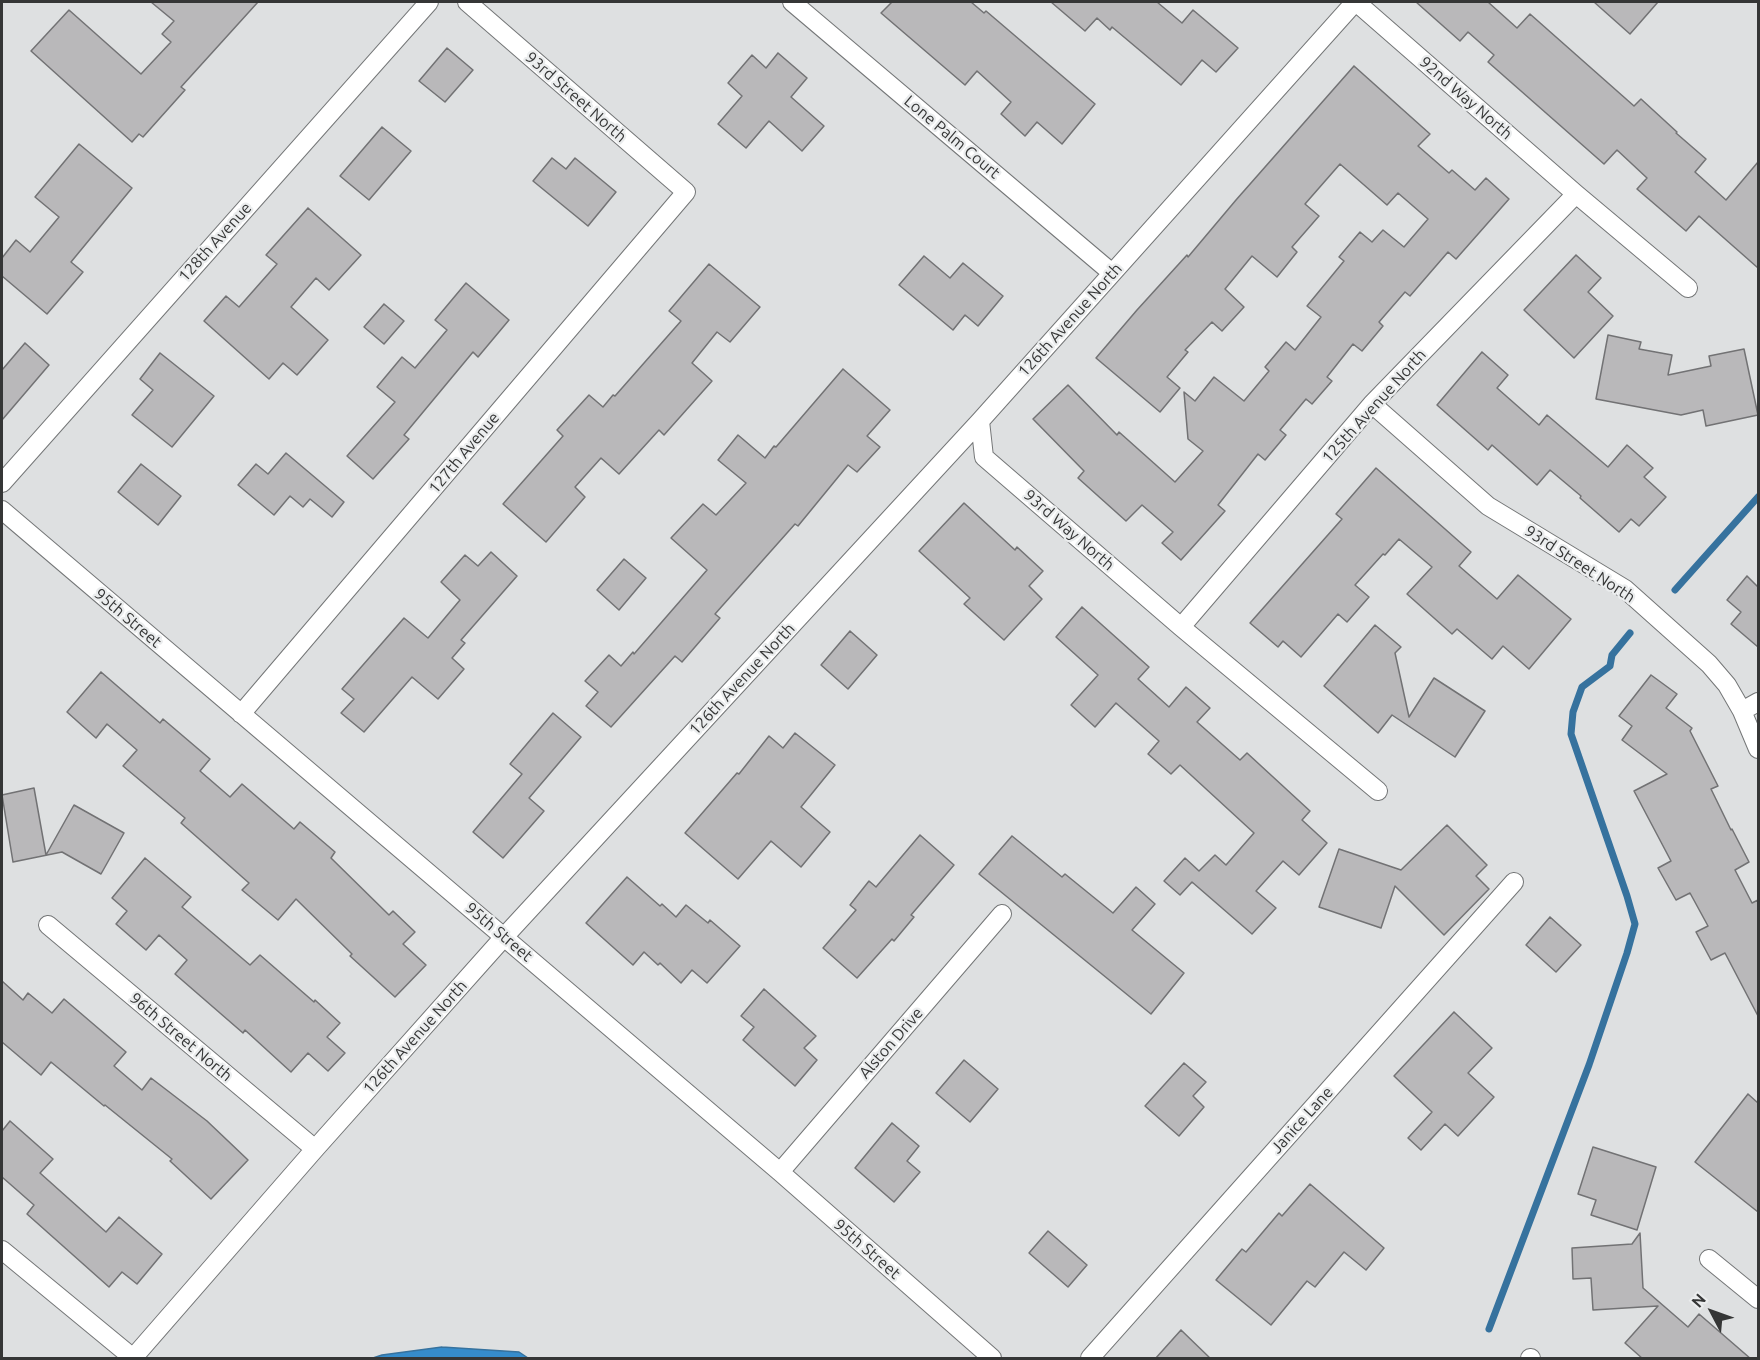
<!DOCTYPE html>
<style>
body{margin:0}
#map{position:relative;width:1760px;height:1360px;overflow:hidden;background:#dee0e1;font-family:Ubuntu,sans-serif}
canvas{display:block}
.frame{position:absolute;inset:0;border:3px solid #353636;pointer-events:none}
.north{position:absolute;left:1682px;top:1282px;width:60px;height:60px;-webkit-text-stroke:4px #ebedee;paint-order:stroke;rotate:311deg;font-size:16px;font-weight:700;line-height:24px;text-align:center;color:#353636}
.north::after{content:'';display:block;margin:auto;width:21px;height:27px;background:#353636;clip-path:polygon(50% 0,100% 100%,50% 72%,0 100%)}
</style>
<div id="map">
<canvas width="1760" height="1360"></canvas>
<div class="frame"></div>
<div class="north">N</div>
</div>
<script>
const ctx = document.querySelector('canvas').getContext('2d');
ctx.lineJoin = 'round';
function paint(path, color) {
  ctx.fillStyle = color;
  ctx.fill(path, 'evenodd');
}
function shape(rows) {
  const path = new Path2D();
  for (const r of rows) {
    path.moveTo(r[0], r[1]);
    for (let i = 2; i < r.length; i += 2) path.lineTo(r[i], r[i + 1]);
  }
  return path;
}
function strokePath(path, color, width, dash) {
  ctx.strokeStyle = color;
  ctx.lineWidth = width;
  ctx.lineCap = dash ? 'butt' : 'round';
  ctx.setLineDash(dash || []);
  ctx.stroke(path);
}
function write(font, color, halo, rows, align = 'center') {
  ctx.font = font + ' Ubuntu,sans-serif';
  ctx.lineWidth = 4.5;
  ctx.setLineDash([]);
  ctx.textBaseline = 'middle';
  ctx.strokeStyle = halo;
  ctx.fillStyle = color;
  for (const [text, x, y, turn = 0] of rows) {
    ctx.save();
    ctx.translate(x, y);
    ctx.rotate((+turn || 0) * Math.PI / 180);
    ctx.textAlign = isNaN(turn) ? turn : align;
    if (halo) ctx.strokeText(text, 0, 0);
    ctx.fillText(text, 0, 0);
    ctx.restore();
  }
}
const water = shape([
 [442,1347,519,1352,528,1358,373,1358,382,1355,442,1347]
]);
const stream = shape([
 [1675,590,1758,497],
 [1489,1329,1589,1065,1627,953,1635,924,1627,896,1571,734,1573,712,1582,687,1610,666,1612,655,1630,633]
]);
const building = shape([
 [151,2,258,2,181,87,185,90,143,137,139,134,132,142,31,51,69,10,141,74,171,42,162,34,174,21,151,2],
 [892,2,971,2,984,13,986,11,1095,104,1062,144,1037,122,1025,136,1001,114,1011,102,977,71,965,85,881,13,892,2],
 [1051,2,1157,2,1182,23,1193,10,1238,48,1216,72,1202,60,1181,85,1112,27,1110,30,1097,18,1085,31,1051,2],
 [1416,2,1488,2,1517,28,1530,14,1634,106,1641,99,1677,132,1676,133,1706,159,1695,172,1726,200,1758,162,1758,268,1699,216,1686,231,1637,189,1647,178,1617,150,1604,164,1488,62,1494,55,1468,32,1460,41,1416,2],
 [1594,2,1658,2,1630,34,1594,2],
 [447,48,473,70,445,102,419,81,447,48],
 [778,53,807,78,791,97,824,126,802,151,769,121,746,148,718,124,742,96,728,83,752,55,766,68,778,53],
 [1354,66,1430,134,1418,146,1449,173,1452,170,1475,190,1486,178,1509,199,1456,259,1448,252,1410,296,1405,292,1379,322,1383,326,1362,351,1353,344,1327,377,1332,381,1312,404,1306,399,1280,430,1286,435,1265,460,1258,454,1218,505,1225,511,1181,560,1162,543,1173,532,1142,505,1126,521,1078,478,1084,471,1033,419,1068,385,1117,435,1119,432,1175,482,1203,451,1188,439,1184,392,1195,401,1214,377,1244,401,1269,371,1265,367,1286,342,1295,350,1321,317,1307,306,1344,261,1339,257,1360,232,1372,242,1383,230,1404,247,1428,219,1398,193,1387,205,1340,164,1305,204,1319,216,1292,247,1297,252,1277,277,1252,256,1225,289,1244,307,1222,331,1212,322,1185,350,1188,352,1167,377,1180,388,1160,412,1096,358,1137,310,1187,255,1188,257,1236,200,1354,66],
 [382,127,411,151,369,200,340,176,382,127],
 [79,144,132,188,71,262,83,272,47,314,2,276,2,258,16,240,30,252,59,217,35,197,79,144],
 [552,158,566,169,575,158,616,192,588,226,533,181,552,158],
 [308,208,361,255,329,290,316,278,291,307,328,340,297,375,283,363,269,379,204,321,226,296,239,307,277,264,266,255,308,208],
 [1576,255,1601,278,1588,292,1613,316,1574,358,1524,310,1576,255],
 [924,256,950,278,963,263,1003,296,978,326,965,315,953,330,899,285,924,256],
 [709,264,760,307,730,342,717,332,692,363,712,381,664,435,659,430,619,474,601,458,575,487,585,497,546,542,503,504,563,436,557,430,589,395,603,407,613,395,615,396,681,321,669,311,709,264],
 [466,283,509,320,478,357,473,352,404,435,409,439,373,479,347,456,395,402,377,387,402,357,415,368,447,330,435,320,466,283],
 [384,304,404,321,384,344,364,327,384,304],
 [1608,335,1641,342,1639,349,1672,355,1668,375,1711,366,1709,356,1744,349,1758,415,1706,426,1703,410,1681,415,1596,399,1608,335],
 [25,343,49,365,2,420,2,370,25,343],
 [1482,352,1508,375,1497,388,1539,425,1547,415,1608,467,1627,445,1653,468,1644,477,1666,497,1639,526,1631,519,1619,532,1580,498,1581,496,1550,470,1537,485,1492,445,1488,450,1437,405,1482,352],
 [160,353,214,396,172,447,132,415,153,390,140,379,160,353],
 [843,369,890,410,867,436,880,447,857,472,848,465,798,526,795,524,715,614,720,618,682,662,675,656,611,727,586,706,598,692,585,681,609,655,621,666,633,652,634,654,707,570,671,538,703,504,716,515,746,483,718,460,738,435,765,458,774,446,776,447,843,369],
 [286,453,344,502,332,517,310,499,303,507,290,496,274,515,238,485,256,464,268,474,286,453],
 [141,464,181,496,158,525,118,492,141,464],
 [1376,468,1471,552,1459,566,1497,599,1518,575,1571,619,1529,669,1503,646,1492,659,1457,629,1452,634,1407,594,1432,567,1399,539,1385,555,1383,554,1355,585,1369,597,1347,622,1338,614,1301,657,1283,641,1278,647,1250,623,1342,519,1336,514,1376,468],
 [964,503,1015,550,1017,547,1043,571,1029,586,1042,599,1004,640,964,604,970,598,919,551,964,503],
 [491,552,517,576,461,640,465,643,452,658,464,669,438,699,412,677,364,732,341,713,354,699,342,689,404,618,428,638,460,600,441,582,465,555,478,566,491,552],
 [624,559,646,578,619,610,597,590,624,559],
 [1747,576,1758,587,1758,647,1731,624,1741,612,1727,600,1747,576],
 [1082,607,1149,667,1138,679,1169,707,1186,687,1210,708,1197,722,1240,760,1247,753,1310,811,1302,820,1327,843,1299,875,1283,861,1256,891,1276,908,1252,934,1192,882,1180,895,1164,881,1185,858,1199,871,1215,855,1226,865,1254,833,1180,765,1171,774,1148,754,1159,741,1116,703,1095,727,1071,705,1098,675,1056,637,1082,607],
 [1375,625,1401,647,1395,653,1409,717,1434,678,1485,711,1455,757,1392,715,1378,733,1324,686,1375,625],
 [850,631,877,655,848,689,821,665,850,631],
 [101,672,160,723,163,719,210,759,200,771,230,797,242,784,294,829,300,822,335,852,331,858,389,915,393,911,415,932,403,944,426,965,395,997,350,956,352,954,296,899,278,920,242,890,249,883,181,823,185,818,123,766,137,750,107,724,96,738,67,712,101,672],
 [1651,675,1677,694,1666,708,1692,728,1690,731,1718,786,1711,789,1731,830,1732,829,1749,862,1735,870,1752,903,1758,900,1758,1016,1725,953,1711,960,1696,932,1708,926,1690,893,1676,900,1658,868,1671,861,1634,791,1667,774,1622,740,1632,726,1619,716,1651,675],
 [553,713,581,737,529,798,544,811,503,858,473,832,522,774,510,764,553,713],
 [795,733,835,765,801,807,830,832,801,867,771,841,738,879,685,833,737,773,739,774,769,736,783,748,795,733],
 [34,788,46,855,74,805,124,833,101,874,62,852,13,862,2,795,34,788],
 [1447,825,1487,865,1476,876,1489,889,1444,935,1395,886,1381,928,1319,907,1339,849,1401,870,1447,825],
 [920,835,954,865,911,915,914,917,894,941,892,939,857,978,823,948,856,910,850,905,869,881,876,887,920,835],
 [1012,836,1062,877,1065,874,1113,913,1136,887,1155,904,1132,930,1184,973,1151,1014,979,874,1012,836],
 [145,858,191,897,182,907,250,965,260,955,314,1002,315,1000,340,1023,327,1037,345,1053,328,1071,308,1053,291,1072,245,1030,243,1033,175,974,187,960,159,935,146,950,116,924,127,911,112,898,145,858],
 [627,877,660,906,662,904,676,917,686,905,708,923,710,920,740,946,707,983,692,970,681,983,660,963,658,965,644,952,633,965,586,923,627,877],
 [1550,917,1581,945,1556,972,1526,945,1550,917],
 [2,981,23,1000,28,993,52,1013,64,999,126,1052,114,1066,142,1090,151,1078,207,1121,248,1160,211,1199,170,1161,172,1159,105,1105,104,1106,51,1062,41,1075,2,1042,2,981],
 [764,989,816,1036,804,1048,817,1060,795,1086,743,1040,754,1027,741,1016,764,989],
 [1454,1012,1492,1048,1468,1073,1494,1097,1458,1136,1445,1124,1421,1150,1408,1138,1432,1112,1394,1076,1454,1012],
 [964,1060,998,1089,970,1122,936,1093,964,1060],
 [1184,1063,1206,1082,1193,1096,1204,1107,1179,1136,1145,1106,1184,1063],
 [1748,1094,1758,1103,1758,1212,1695,1162,1748,1094],
 [10,1121,53,1159,40,1173,106,1232,119,1217,162,1254,137,1284,122,1272,109,1287,27,1214,34,1205,2,1177,2,1131,10,1121],
 [892,1123,919,1146,907,1161,920,1172,894,1202,855,1168,892,1123],
 [1593,1147,1656,1167,1637,1230,1591,1215,1596,1200,1578,1194,1593,1147],
 [1310,1184,1384,1248,1366,1270,1344,1252,1315,1287,1307,1281,1271,1325,1216,1280,1242,1249,1246,1252,1279,1213,1282,1216,1310,1184],
 [1048,1231,1087,1265,1068,1287,1029,1253,1048,1231],
 [1640,1233,1643,1288,1688,1327,1699,1314,1751,1359,1643,1359,1625,1343,1658,1306,1593,1310,1591,1278,1573,1279,1572,1248,1632,1244,1640,1233],
 [1181,1330,1211,1359,1155,1359,1181,1330]
]);
const street = shape([
 [792,2,1112,273],
 [1356,2,1576,194,1688,288],
 [1372,404,1488,506,1625,589,1709,664,1727,685,1742,711,1758,749],
 [980,421,984,457,1181,627,1378,791],
 [2,483,429,2],
 [2,510,780,1172,992,1358],
 [1181,627,1372,404,1576,194],
 [1742,711,1758,702],
 [241,714,686,192,467,2],
 [48,925,315,1149],
 [780,1172,1002,914],
 [2,1250,133,1358,315,1149,504,937,980,421,1355,2],
 [1709,1259,1758,1299],
 [1090,1358,1514,882],
 [1530,1358,1531,1358]
]);
const streetNames = [
 ["93rd Street North",576,97,41],
 ["92nd Way North",1466,98,41],
 ["Lone Palm Court",952,137,40],
 ["128th Avenue",215,242,-48],
 ["126th Avenue North",1070,320,-48],
 ["125th Avenue North",1374,406,-48],
 ["127th Avenue",464,453,-50],
 ["93rd Way North",1069,530,41],
 ["93rd Street North",1580,564,33],
 ["95th Street",128,618,40],
 ["126th Avenue North",742,679,-47],
 ["95th Street",499,932,40],
 ["96th Street North",181,1037,40],
 ["126th Avenue North",415,1037,-48],
 ["Alston Drive",891,1043,-49],
 ["Janice Lane",1302,1120,-48],
 ["95th Street",867,1249,41]
];
paint(water, '#368ccb');
strokePath(water, '#36729e', 1.5);
strokePath(stream, '#36729e', 7);
paint(building, '#b9b8ba');
strokePath(building, '#727274', 1.5);
strokePath(street, '#747677', 20);
strokePath(street, '#fff', 18);
write('16px', '#353636', '#ebedee', streetNames);
</script>
